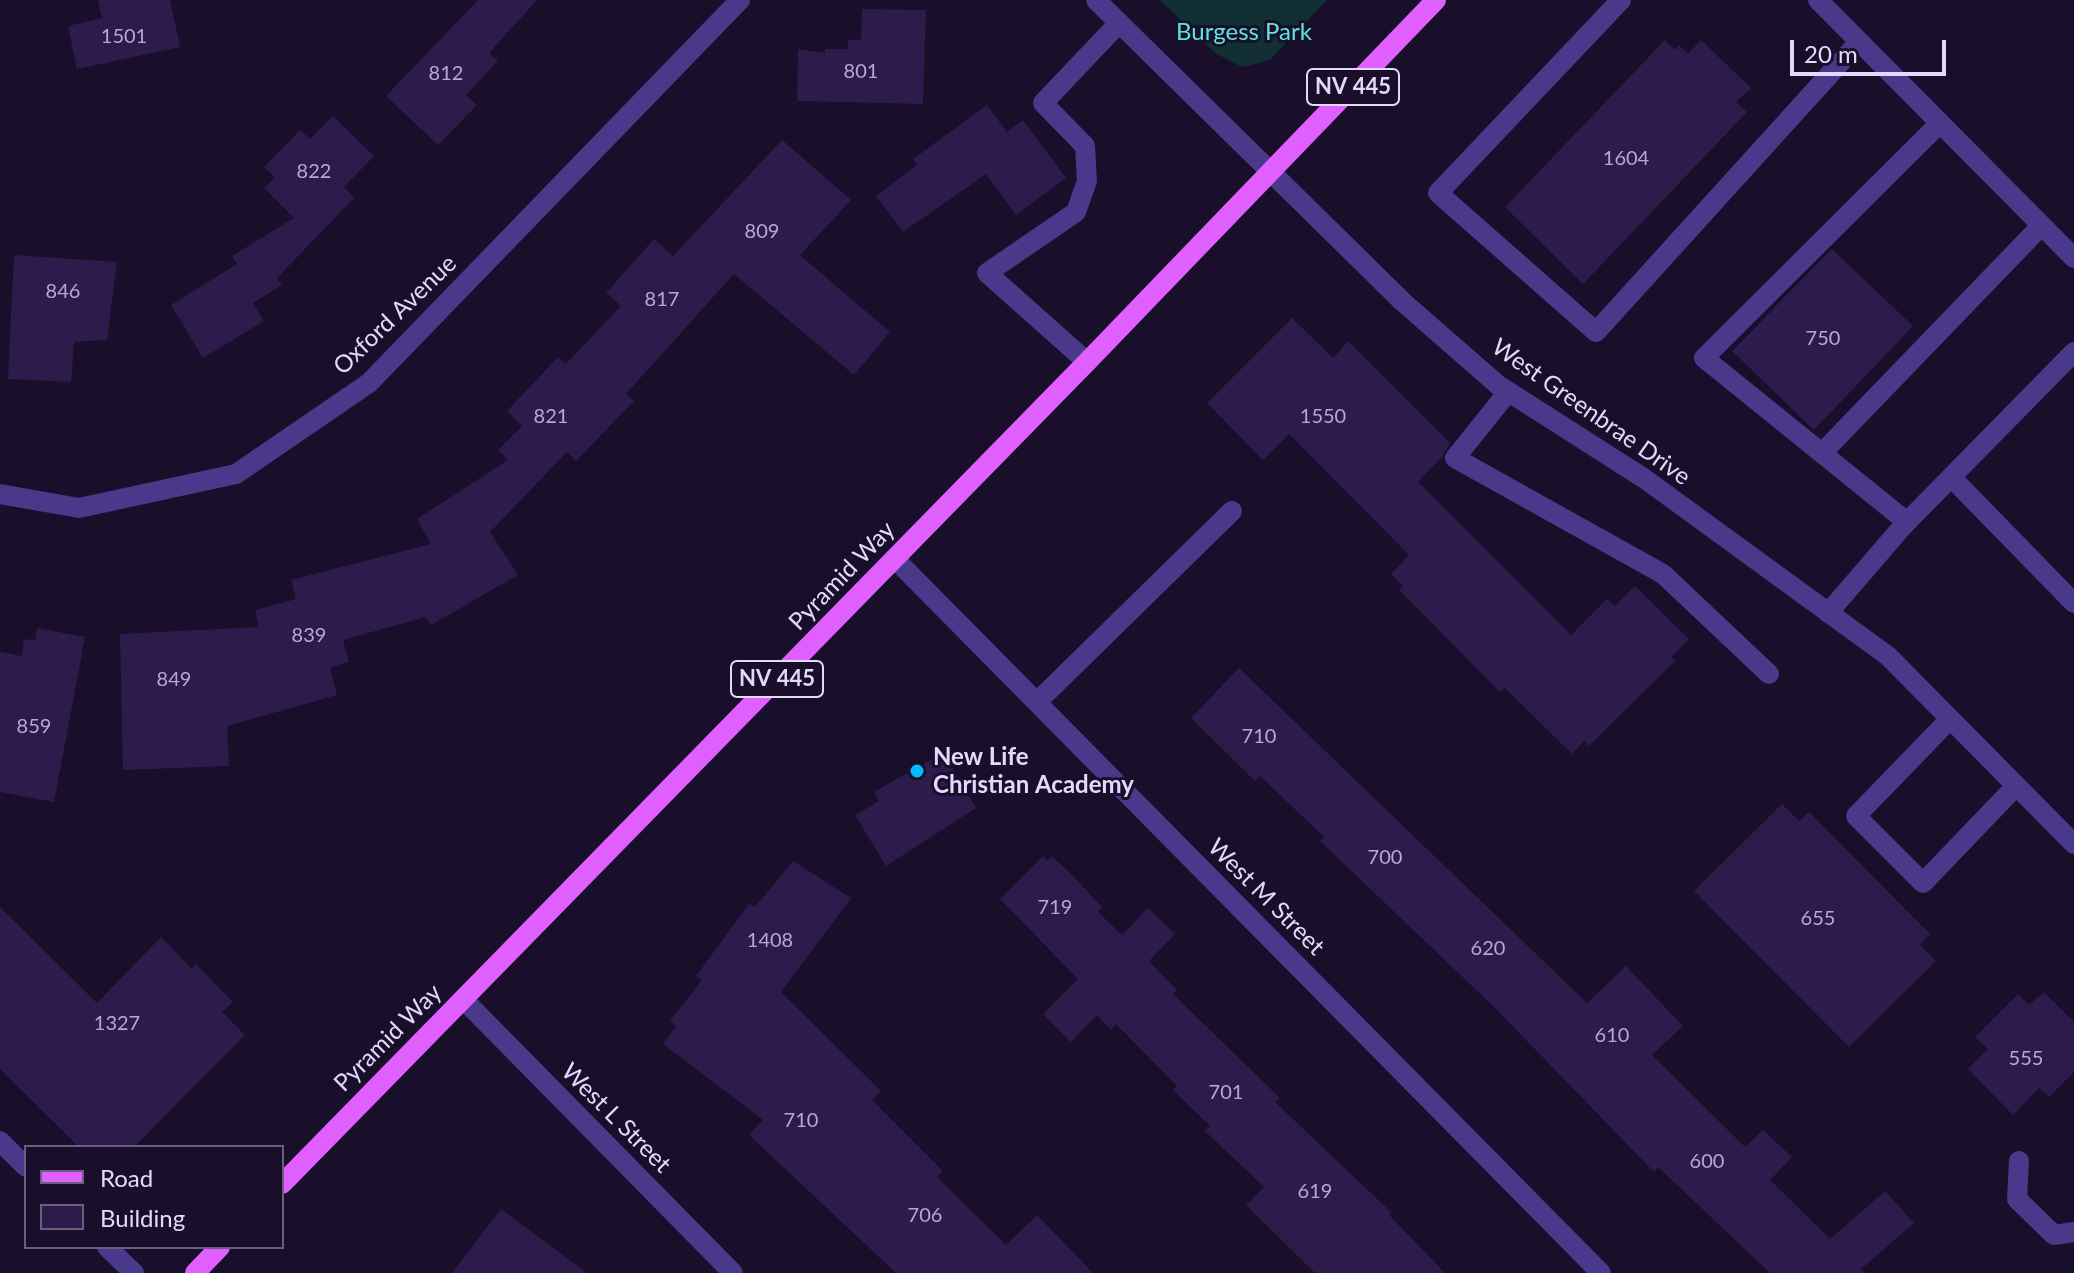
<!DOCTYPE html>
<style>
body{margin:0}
#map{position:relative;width:2074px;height:1273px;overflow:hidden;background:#190f2a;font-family:Lato,sans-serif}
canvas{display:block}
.legend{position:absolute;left:24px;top:1145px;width:260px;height:104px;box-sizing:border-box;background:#190f2a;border:2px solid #6a5f7f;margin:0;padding:10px 14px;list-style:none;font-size:24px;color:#e4d8ff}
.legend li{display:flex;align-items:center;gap:16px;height:40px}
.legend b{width:40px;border:2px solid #6a5f7f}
.scale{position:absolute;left:1790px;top:40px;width:156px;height:36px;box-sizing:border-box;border:4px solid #e4d8ff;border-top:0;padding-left:10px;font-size:24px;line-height:28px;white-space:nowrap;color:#e4d8ff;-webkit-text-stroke:6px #190f2a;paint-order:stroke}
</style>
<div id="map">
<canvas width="2074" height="1273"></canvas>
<ul class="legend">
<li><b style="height:10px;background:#e05fff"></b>Road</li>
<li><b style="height:22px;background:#2d1b4c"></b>Building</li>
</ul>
<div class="scale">20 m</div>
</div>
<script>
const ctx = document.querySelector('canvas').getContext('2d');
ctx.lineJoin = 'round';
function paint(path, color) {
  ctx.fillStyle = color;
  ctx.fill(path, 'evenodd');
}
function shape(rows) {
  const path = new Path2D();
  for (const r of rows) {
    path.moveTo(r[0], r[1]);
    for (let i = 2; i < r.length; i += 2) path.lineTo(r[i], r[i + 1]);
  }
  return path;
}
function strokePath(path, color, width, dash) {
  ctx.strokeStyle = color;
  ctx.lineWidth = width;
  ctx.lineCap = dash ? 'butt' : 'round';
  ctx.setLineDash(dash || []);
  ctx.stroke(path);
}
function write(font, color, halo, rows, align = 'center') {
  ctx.font = font + ' Lato,sans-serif';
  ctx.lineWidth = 6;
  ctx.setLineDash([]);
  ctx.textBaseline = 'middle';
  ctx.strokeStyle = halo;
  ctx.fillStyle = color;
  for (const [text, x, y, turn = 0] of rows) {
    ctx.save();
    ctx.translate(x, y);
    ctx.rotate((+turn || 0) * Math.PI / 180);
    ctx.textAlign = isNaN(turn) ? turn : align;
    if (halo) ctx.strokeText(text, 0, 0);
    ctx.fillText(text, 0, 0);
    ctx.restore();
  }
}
const green = shape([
 [1160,0,1327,0,1270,60,1242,67,1215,53]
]);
const building = shape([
 [98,0,170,0,180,47,77,69,68,26,102,18],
 [478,0,537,0,489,53,498,61,466,95,477,105,438,145,386,96],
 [862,9,926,10,923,104,797,101,798,49,825,53,825,49,848,49,848,40,861,40],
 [1665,40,1675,50,1679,45,1688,54,1701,40,1751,88,1736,102,1747,112,1583,284,1505,207],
 [987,105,1007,132,1023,120,1066,178,1016,215,986,174,903,232,876,196,917,165,913,159],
 [333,116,374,156,344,187,354,198,277,278,282,285,253,303,264,321,203,358,171,305,237,264,232,256,294,218,264,188,275,177,264,167,300,130,310,139],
 [782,140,851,200,800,255,890,332,854,375,734,274,626,394,634,401,576,461,567,452,490,532,518,575,431,625,426,617,343,640,349,662,330,667,337,695,227,726,229,766,123,770,120,634,259,627,255,610,296,599,291,580,431,544,417,519,508,460,498,450,522,426,507,411,558,357,566,364,621,306,606,293,654,239,673,256],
 [1832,249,1913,326,1814,430,1732,351],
 [14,255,117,262,107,340,74,342,71,382,8,379],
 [1292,318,1333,358,1348,341,1450,443,1442,457,1418,482,1571,635,1607,599,1615,606,1635,586,1689,639,1671,657,1675,661,1589,746,1584,741,1572,754,1505,688,1500,692,1399,590,1403,586,1391,574,1409,555,1289,434,1263,460,1207,403],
 [37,628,85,637,54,802,0,792,0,652,22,656,24,639,35,641],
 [1239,668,1587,1003,1626,966,1683,1026,1652,1055,1745,1147,1763,1130,1792,1157,1770,1180,1830,1239,1885,1191,1914,1223,1861,1269,1866,1273,1770,1273,1658,1167,1654,1172,1494,1007,1320,841,1324,837,1260,776,1255,781,1191,718],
 [943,753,976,808,886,866,855,815,879,801,874,792],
 [1782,804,1799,821,1809,812,1930,934,1920,945,1936,961,1849,1047,1694,891],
 [1043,856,1047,861,1052,856,1071,874,1102,907,1098,912,1122,935,1148,908,1175,934,1149,961,1177,990,1173,994,1280,1098,1275,1102,1391,1212,1389,1215,1445,1273,1315,1273,1246,1205,1264,1187,1205,1131,1210,1126,1173,1090,1177,1086,1116,1024,1111,1030,1097,1015,1071,1042,1043,1014,1078,979,1000,899],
 [793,861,851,898,781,992,881,1091,872,1100,943,1171,937,1177,1006,1245,1037,1215,1093,1273,896,1273,749,1135,763,1120,663,1044,676,1026,670,1021,702,980,696,976,749,904,755,907],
 [0,907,97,1003,161,937,192,969,196,964,233,1002,222,1012,245,1035,134,1147,79,1147,0,1069],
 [2044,992,2074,1022,2074,1072,2049,1097,2039,1088,2013,1115,1968,1069,1988,1049,1975,1037,2018,994,2029,1005],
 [501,1209,587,1273,452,1273]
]);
const minor = shape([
 [1096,0,1403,302,1498,385,1645,479,1888,656,2074,844],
 [1621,0,1438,193,1596,332,1859,42],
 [1818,0,2074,258],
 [1087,362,987,273,1076,212,1087,181,1085,146,1043,103,1119,23],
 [1508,392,1455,458,1663,574,1769,674],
 [1822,453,2041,226],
 [1952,478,2074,603],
 [0,494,79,508,236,474,369,383,740,0],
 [1907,522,1704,358,1938,125],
 [895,559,1601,1273],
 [1828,613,1903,526,2074,352],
 [1037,702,1232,511],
 [1950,719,1856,816,1923,883,2016,786],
 [463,999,733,1273],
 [0,1141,26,1167],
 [2019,1161,2017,1199,2054,1235,2074,1232],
 [107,1247,134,1273]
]);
const major = shape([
 [282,1184,1087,362,1436,0],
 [195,1273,220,1247]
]);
const markers = [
 [917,771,8,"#04baff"]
];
const numberNames = [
 ["1501",124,37],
 ["801",861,72],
 ["812",446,74],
 ["1604",1626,159],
 ["822",314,172],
 ["809",762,232],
 ["846",63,292],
 ["817",662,300],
 ["750",1823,339],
 ["821",551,417],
 ["1550",1323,417],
 ["839",309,636],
 ["849",174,680],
 ["859",34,727],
 ["710",1259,737],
 ["700",1385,858],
 ["719",1055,908],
 ["655",1818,919],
 ["1408",770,941],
 ["620",1488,949],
 ["1327",117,1024],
 ["610",1612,1036],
 ["555",2026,1059],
 ["701",1226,1093],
 ["710",801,1121],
 ["600",1707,1162],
 ["619",1315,1192],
 ["706",925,1216]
];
const shields = [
 [1353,87,92],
 [777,679,92]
];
const shieldNames = [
 ["NV 445",1353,87],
 ["NV 445",777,679]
];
const parkNames = [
 ["Burgess Park",1244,32]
];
const streetNames = [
 ["Oxford Avenue",395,315,-44],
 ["West Greenbrae Drive",1591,412,35],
 ["Pyramid Way",842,576,-46],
 ["West M Street",1266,897,45],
 ["Pyramid Way",388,1038,-45],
 ["West L Street",616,1118,45]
];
const poiNames = [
 ["New Life",933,757],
 ["Christian Academy",933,785]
];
paint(green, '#122f34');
paint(building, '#2d1b4c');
strokePath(minor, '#4a398b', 20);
strokePath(major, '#e05fff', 20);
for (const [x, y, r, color] of markers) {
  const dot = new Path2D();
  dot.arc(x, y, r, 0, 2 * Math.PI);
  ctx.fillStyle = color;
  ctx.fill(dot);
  strokePath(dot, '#190f2a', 3);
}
write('20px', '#b6a9d2', null, numberNames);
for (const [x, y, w] of shields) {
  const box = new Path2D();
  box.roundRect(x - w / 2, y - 18, w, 36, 6);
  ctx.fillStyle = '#190f2a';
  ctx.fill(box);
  strokePath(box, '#e4d8ff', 2);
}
write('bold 22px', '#e4d8ff', null, shieldNames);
write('24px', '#5ee5db', '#190f2a', parkNames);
write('24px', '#e4d8ff', '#190f2a', streetNames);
write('bold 24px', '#e4d8ff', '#190f2a', poiNames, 'left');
</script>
